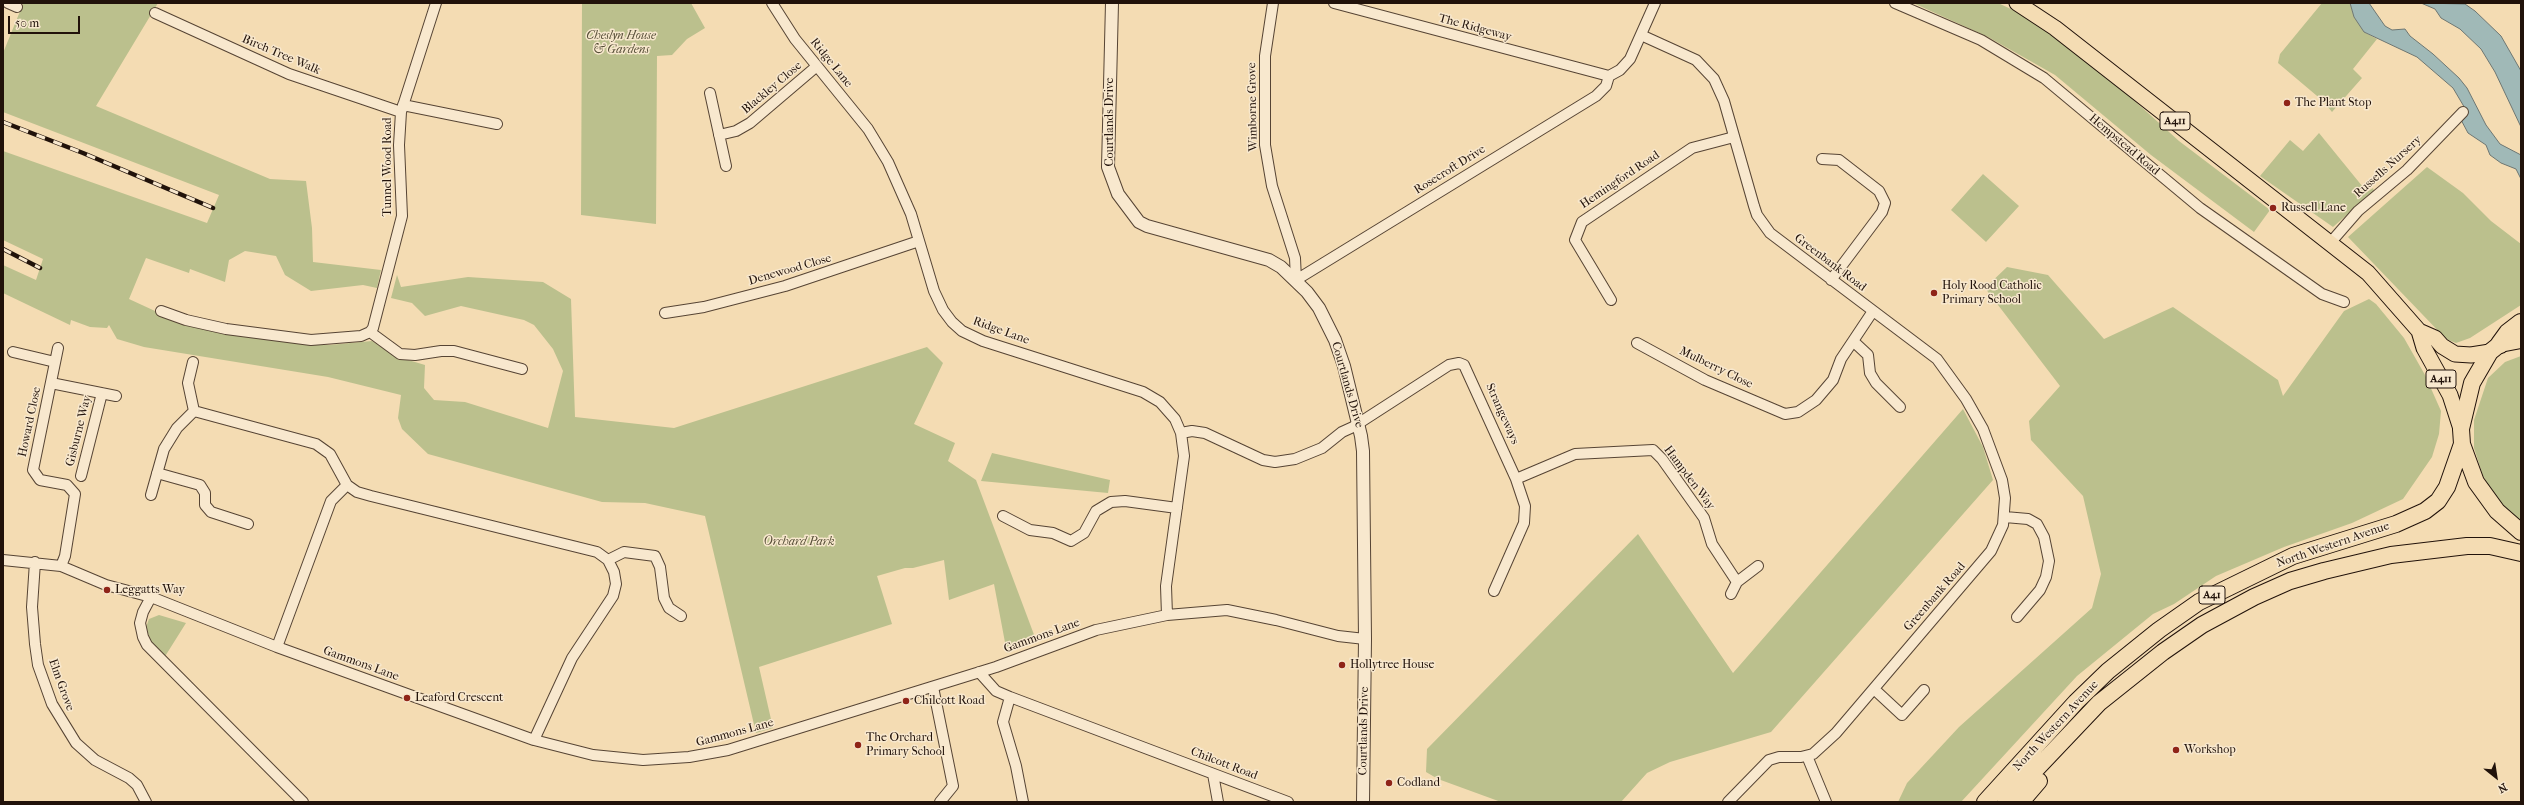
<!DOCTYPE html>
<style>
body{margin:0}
#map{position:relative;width:2524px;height:805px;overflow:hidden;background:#f4dcb3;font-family:"IM FELL French Canon",serif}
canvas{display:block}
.frame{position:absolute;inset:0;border:4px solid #21120a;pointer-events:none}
.north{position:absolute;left:2476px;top:757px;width:40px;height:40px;-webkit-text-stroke:3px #f8e8ce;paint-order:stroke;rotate:150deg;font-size:11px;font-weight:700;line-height:16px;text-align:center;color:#21120a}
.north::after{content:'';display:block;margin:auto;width:14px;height:18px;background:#21120a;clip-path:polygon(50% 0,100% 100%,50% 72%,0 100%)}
.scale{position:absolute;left:8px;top:16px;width:72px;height:18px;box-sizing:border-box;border:2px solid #21120a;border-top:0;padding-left:5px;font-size:12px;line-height:14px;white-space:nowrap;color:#21120a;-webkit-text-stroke:3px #f8e8ce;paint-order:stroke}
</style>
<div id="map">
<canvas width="2524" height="805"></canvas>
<div class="frame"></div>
<div class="north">N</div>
<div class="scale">50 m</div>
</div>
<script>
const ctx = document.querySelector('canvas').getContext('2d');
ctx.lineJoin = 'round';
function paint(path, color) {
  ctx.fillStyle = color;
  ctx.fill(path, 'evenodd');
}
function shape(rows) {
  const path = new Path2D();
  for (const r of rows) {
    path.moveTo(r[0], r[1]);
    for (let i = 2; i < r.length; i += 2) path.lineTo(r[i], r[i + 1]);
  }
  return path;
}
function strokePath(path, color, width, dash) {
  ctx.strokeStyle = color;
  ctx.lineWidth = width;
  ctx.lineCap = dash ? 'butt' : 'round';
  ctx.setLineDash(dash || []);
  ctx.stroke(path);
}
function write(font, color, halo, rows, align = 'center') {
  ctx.font = font + ' "IM FELL French Canon",serif';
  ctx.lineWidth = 3;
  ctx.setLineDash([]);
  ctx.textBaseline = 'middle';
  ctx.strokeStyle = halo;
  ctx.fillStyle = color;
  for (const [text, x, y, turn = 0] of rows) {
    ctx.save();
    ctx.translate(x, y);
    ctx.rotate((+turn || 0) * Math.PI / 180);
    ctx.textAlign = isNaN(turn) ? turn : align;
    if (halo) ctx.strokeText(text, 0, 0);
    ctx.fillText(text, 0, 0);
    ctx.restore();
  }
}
const green = shape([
 [21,3,158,3,96,106,270,179,306,181,312,228,313,262,381,270,377,288,363,285,311,291,285,275,276,256,245,251,229,260,225,282,190,269,189,273,146,258,129,299,181,323,295,343,329,345,372,341,395,356,425,365,424,388,434,400,465,402,548,428,563,371,553,349,534,325,524,320,461,306,425,316,412,303,391,298,397,275,401,287,468,277,543,282,571,299,575,417,674,428,927,347,943,363,914,424,955,443,948,461,976,480,1036,640,1007,653,994,584,949,600,944,560,913,568,905,568,877,576,892,624,759,667,773,728,756,733,705,516,645,503,602,502,428,454,402,429,398,418,401,395,328,377,144,347,117,339,109,325,107,328,90,327,71,320,70,325,3,293,3,265,36,280,43,259,3,240,3,151,207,223,219,195,3,112,3,53,23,4],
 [582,3,691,3,705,28,687,39,672,55,657,56,656,224,581,215],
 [1913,3,1998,3,2013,10,2057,38,2116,84,2179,141,2270,210,2254,232,2151,155,2055,75,1988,37],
 [2322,3,2350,3,2354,17,2364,32,2377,39,2353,69,2362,78,2332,112,2323,101,2278,63,2280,54],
 [2319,133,2367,192,2373,188,2374,191,2333,227,2260,176,2290,140,2303,151],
 [2427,167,2463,193,2491,221,2521,244,2521,305,2470,338,2456,343,2446,339,2348,237],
 [1983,174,2019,206,1986,242,1951,210],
 [2007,267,2048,275,2104,339,2173,307,2278,380,2283,396,2344,311,2369,299,2376,304,2404,338,2425,375,2441,411,2439,434,2432,457,2403,499,2352,523,2284,547,2216,576,2174,604,2153,614,2077,676,1961,802,1898,802,1907,783,1959,727,2092,608,2101,574,2083,496,2031,440,2029,421,2060,386,1985,288],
 [2521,356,2521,522,2499,502,2483,476,2474,448,2474,420,2488,378,2505,362],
 [1963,409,1983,447,1993,480,1771,732,1670,762,1647,773,1621,802,1501,802,1438,779,1426,772,1427,749,1638,534,1733,673],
 [992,453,1110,480,1108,493,981,481],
 [159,615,186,623,164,658,151,642,146,627,149,619]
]);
const water = shape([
 [2350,3,2369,3,2385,26,2392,30,2405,29,2410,36,2433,54,2459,78,2467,88,2486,125,2500,144,2521,155,2521,179,2516,169,2501,163,2490,155,2486,145,2468,133,2459,116,2466,110,2453,88,2417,57,2364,32,2354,17,2350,3],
 [2421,3,2465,4,2475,11,2501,36,2521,71,2521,127,2495,72,2481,49,2460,29,2441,18,2435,9,2421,3]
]);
const minor = shape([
 [8,3,17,7],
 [772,3,795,39,868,129,888,162,911,214,934,291,943,310,952,322,962,331,983,341,1143,392,1160,402,1175,419,1181,433,1184,456,1166,586,1167,615],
 [1273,3,1265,56,1265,145,1272,186,1295,258,1296,280,1596,96,1606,86,1609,76],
 [1334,3,1609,76],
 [1895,3,1981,40,2044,78,2200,208,2322,294,2344,302],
 [155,13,289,74,401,112],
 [1641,35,1696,60,1714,79,1724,101,1754,206,1757,215,1770,233,1937,359,1966,399,1983,429,2002,480,2005,498,2003,525,1991,551,1836,733,1813,754,1801,757,1779,757,1769,760,1728,802],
 [1609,76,1620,70,1630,59,1655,3],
 [710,93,726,166],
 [403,105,497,124],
 [719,135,736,131,750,123,817,66],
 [1822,159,1839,160,1879,191,1885,203,1882,212,1831,280],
 [2331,242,2358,211,2407,170,2463,112],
 [1611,300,1575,240,1582,222,1692,148,1734,137],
 [161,311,186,320,226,329,311,340,361,336,370,332,400,354,415,355,441,351,454,351,522,369],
 [665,313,704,307,785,286,919,241],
 [370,332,373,328,402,216,399,145,401,112,436,3],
 [1853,341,1868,355,1870,373,1876,383,1900,407],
 [1637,343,1705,380,1785,414,1798,412,1816,400,1833,380,1841,359,1873,311],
 [58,348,33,470,40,480,67,485,75,494,65,556,61,566],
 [13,352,55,362],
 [193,362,188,383,194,411,316,444,330,454,347,485],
 [51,383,116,396],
 [1181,433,1192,431,1205,433,1263,460,1275,462,1295,459,1322,448,1342,432,1353,427,1449,365,1459,363,1464,365,1516,479,1525,506,1524,523,1494,591],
 [157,473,200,485,205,493,205,505,211,512,248,524],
 [81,476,102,393],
 [1516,479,1575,454,1653,450,1662,459,1704,518,1712,544,1737,582],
 [151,495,164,449,177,428,194,411],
 [1003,516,1030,530,1053,533,1071,541,1084,533,1096,511,1111,502,1125,501,1177,508],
 [2005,517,2028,519,2037,524,2044,537,2049,561,2046,577,2040,590,2017,617],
 [3,560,61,566,106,585,151,597,277,647,534,740,593,755,643,760,689,757,728,750,996,667,1096,630,1167,615,1227,610,1276,620,1338,636,1365,639],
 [608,560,624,552,655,556,660,567,664,598,669,608,681,616],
 [35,562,32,607,35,644,38,665,52,704,76,743,95,760,129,778,137,785,146,802],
 [1731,594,1737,582,1758,566],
 [151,597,143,612,140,623,143,637,147,645,303,802],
 [277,647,331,501,347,485,357,492,371,496,597,552,608,560,614,572,616,584,613,596,572,658,534,740],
 [979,672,996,691,1010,697,1288,802],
 [933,687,953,786,940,802],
 [1874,689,1902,715,1924,690],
 [1010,697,1003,722,1016,766,1023,802],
 [1807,756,1826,802],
 [1213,774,1218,802]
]);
const tertiary = shape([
 [1112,3,1108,167,1118,194,1139,222,1147,226,1269,260,1281,267,1307,292,1319,308,1335,340,1344,366,1361,436,1363,451,1365,639,1363,802]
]);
const primary = shape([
 [2017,3,2055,28,2368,273,2419,331,2424,348,2450,395,2461,429],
 [2419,331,2435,338,2442,346,2455,354,2471,355,2490,352]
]);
const trunk = shape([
 [2521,340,2500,344,2490,352,2472,383,2461,429,2462,444,2476,482,2497,511,2521,532],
 [1985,802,2076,702,2108,671,2159,630,2199,602,2293,556,2396,524,2425,511,2438,501,2447,487,2462,444],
 [2005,802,2099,703,2163,652,2202,625,2254,597,2290,581,2324,571,2391,555,2467,546,2490,546,2521,553],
 [2021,802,2039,781]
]);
const motorway = shape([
 [2500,344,2508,333,2521,323]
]);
const rail = shape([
 [3,122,83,153,213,208],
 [3,249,40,268]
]);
const markers = [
 [2287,103,4,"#8f2418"],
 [2273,208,4,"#8f2418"],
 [1934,293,4,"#8f2418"],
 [107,590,4,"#8f2418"],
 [1342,665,4,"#8f2418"],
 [407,698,4,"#8f2418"],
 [906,701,4,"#8f2418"],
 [858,745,4,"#8f2418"],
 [2176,750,4,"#8f2418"],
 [1389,783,4,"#8f2418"]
];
const shields = [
 [2175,121,30],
 [2441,379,30],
 [2212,595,26]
];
const shieldNames = [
 ["A411",2175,121],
 ["A411",2441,379],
 ["A41",2212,595]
];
const streetNames = [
 ["The Ridgeway",1475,28,15],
 ["Birch Tree Walk",281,55,23],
 ["Ridge Lane",831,63,51],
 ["Blackley Close",772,88,-40],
 ["Wimborne Grove",1253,107,-91],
 ["Courtlands Drive",1110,122,-90],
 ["Hempstead Road",2124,145,40],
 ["Tunnel Wood Road",388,167,-90],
 ["Russells Nursery",2388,167,-42],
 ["Rosecroft Drive",1450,170,-32],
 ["Hemingford Road",1620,180,-34],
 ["Greenbank Road",1830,263,37],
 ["Denewood Close",790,270,-16],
 ["Ridge Lane",1001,331,20],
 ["Mulberry Close",1716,368,26],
 ["Courtlands Drive",1347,385,74],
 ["Strangeways",1502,414,66],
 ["Howard Close",30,422,-78],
 ["Gisburne Way",79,431,-76],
 ["Hampden Way",1689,478,53],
 ["North Western Avenue",2333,545,-19],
 ["Greenbank Road",1935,597,-49],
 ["Gammons Lane",1042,636,-20],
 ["Gammons Lane",361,664,20],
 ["Elm Grove",61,685,70],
 ["North Western Avenue",2056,726,-47],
 ["Courtlands Drive",1364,731,-89],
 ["Gammons Lane",735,733,-15],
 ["Chilcott Road",1224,764,21]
];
const parkNames = [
 ["Cheslyn House",621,36],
 ["& Gardens",621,50],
 ["Orchard Park",799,542]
];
const poiNames = [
 ["The Plant Stop",2295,103],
 ["Russell Lane",2281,208],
 ["Holy Rood Catholic",1942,286],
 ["Primary School",1942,300],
 ["Leggatts Way",115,590],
 ["Hollytree House",1350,665],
 ["Leaford Crescent",415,698],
 ["Chilcott Road",914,701],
 ["The Orchard",866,738],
 ["Primary School",866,752],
 ["Workshop",2184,750],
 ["Codland",1397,783]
];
paint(green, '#bbc08d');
paint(water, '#a0b9b7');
strokePath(water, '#6d7672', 1);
strokePath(minor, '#564434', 12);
strokePath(tertiary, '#564434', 14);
strokePath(primary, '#21120a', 17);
strokePath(trunk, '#21120a', 18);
strokePath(motorway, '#21120a', 20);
strokePath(minor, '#f8e8ce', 10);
strokePath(tertiary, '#f8e8ce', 12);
strokePath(primary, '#f4dcb3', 15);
strokePath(trunk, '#f4dcb3', 16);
strokePath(motorway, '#f4dcb3', 18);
strokePath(rail, '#21120a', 4.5);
strokePath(rail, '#f8e8ce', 3, [9]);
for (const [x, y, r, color] of markers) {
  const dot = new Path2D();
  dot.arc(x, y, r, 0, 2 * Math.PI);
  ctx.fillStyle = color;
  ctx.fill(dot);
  strokePath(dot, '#f8e8ce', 1.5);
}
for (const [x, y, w] of shields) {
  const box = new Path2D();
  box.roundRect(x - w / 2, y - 9, w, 18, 3);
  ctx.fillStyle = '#f8e8ce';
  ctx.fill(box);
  strokePath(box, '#21120a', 1);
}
write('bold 11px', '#21120a', null, shieldNames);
write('12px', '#21120a', '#f8e8ce', streetNames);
write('italic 12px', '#574f38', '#f8e8ce', parkNames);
write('12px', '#21120a', '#f8e8ce', poiNames, 'left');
</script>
